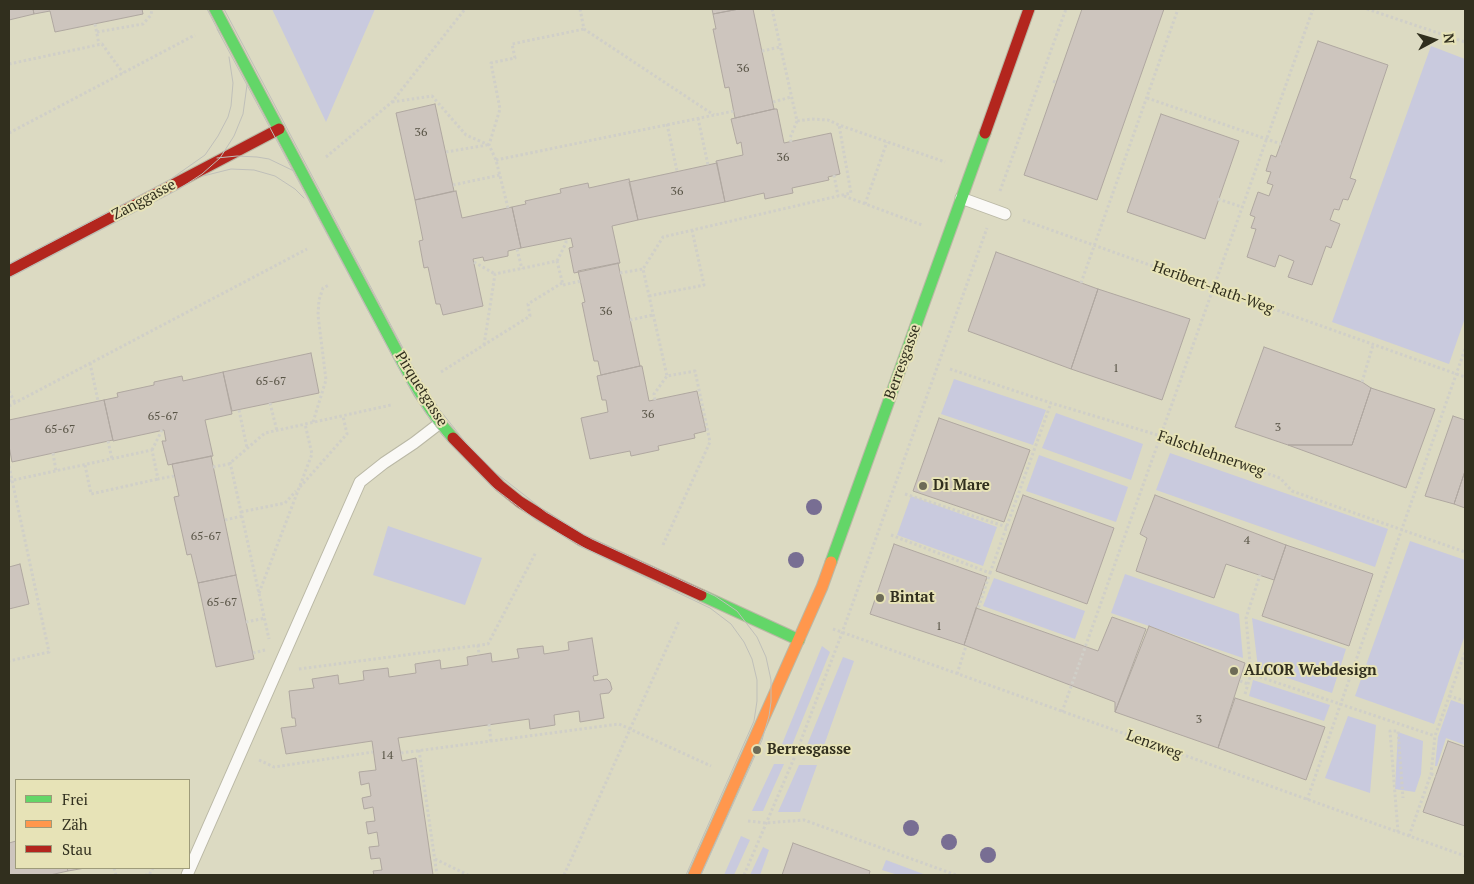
<!DOCTYPE html>
<meta charset="utf-8">
<style>
body{margin:0}
#map{position:relative;width:1474px;height:884px;overflow:hidden;background:#dcdac2;font-family:"PT Serif",serif}
canvas{display:block}
.frame{position:absolute;inset:0;border:10px solid #312f1e;pointer-events:none}
.legend{position:absolute;left:15px;top:779px;width:175px;height:90px;box-sizing:border-box;background:#e7e3b7;border:1px solid #9e9b7a;margin:0;padding:6px 9px;list-style:none;font-size:15px;color:#312f1e}
.legend li{display:flex;align-items:center;gap:10px;height:25px}
.legend b{width:25px;border:1px solid #9e9b7a}
.north{position:absolute;left:1409px;top:15px;width:50px;height:50px;-webkit-text-stroke:4px #e7e3b7;paint-order:stroke;rotate:84deg;font-size:14px;font-weight:700;line-height:20px;text-align:center;color:#312f1e}
.north::after{content:'';display:block;margin:auto;width:18px;height:22px;background:#312f1e;clip-path:polygon(50% 0,100% 100%,50% 72%,0 100%)}
</style>
<div id="map">
<canvas width="1474" height="884"></canvas>
<div class="frame"></div>
<ul class="legend">
<li><b style="height:6px;background:#63d668"></b>Frei</li>
<li><b style="height:6px;background:#ff974d"></b>Zäh</li>
<li><b style="height:6px;background:#b3261e"></b>Stau</li>
</ul>
<div class="north">N</div>
</div>
<script>
const ctx = document.querySelector('canvas').getContext('2d');
ctx.lineJoin = 'round';
function paint(path, color) {
  ctx.fillStyle = color;
  ctx.fill(path, 'evenodd');
}
function shape(rows) {
  const path = new Path2D();
  for (const r of rows) {
    path.moveTo(r[0], r[1]);
    for (let i = 2; i < r.length; i += 2) path.lineTo(r[i], r[i + 1]);
  }
  return path;
}
function strokePath(path, color, width, dash) {
  ctx.strokeStyle = color;
  ctx.lineWidth = width;
  ctx.lineCap = dash ? 'butt' : 'round';
  ctx.setLineDash(dash || []);
  ctx.stroke(path);
}
function write(font, color, halo, rows, align = 'center') {
  ctx.font = font + ' "PT Serif",serif';
  ctx.lineWidth = 4;
  ctx.setLineDash([]);
  ctx.textBaseline = 'middle';
  ctx.strokeStyle = halo;
  ctx.fillStyle = color;
  for (const [text, x, y, turn = 0] of rows) {
    ctx.save();
    ctx.translate(x, y);
    ctx.rotate((+turn || 0) * Math.PI / 180);
    ctx.textAlign = isNaN(turn) ? turn : align;
    if (halo) ctx.strokeText(text, 0, 0);
    ctx.fillText(text, 0, 0);
    ctx.restore();
  }
}
const green = shape([
 [273,9,375,9,326,122,272,9],
 [1431,46,1465,59,1465,318,1449,364,1332,322],
 [954,379,1046,410,1033,445,941,414],
 [1056,413,1143,444,1131,480,1042,448],
 [1170,453,1388,529,1375,567,1156,490],
 [1039,455,1128,487,1116,522,1026,491],
 [911,496,997,527,983,566,897,535],
 [388,526,482,558,465,605,373,575],
 [1410,541,1465,560,1465,635,1434,724,1355,696],
 [1125,574,1239,614,1243,658,1111,613],
 [994,578,1085,611,1075,639,983,606],
 [1252,618,1346,649,1332,693,1258,668],
 [822,646,830,652,790,750,780,749],
 [843,657,854,661,822,751,805,750],
 [1253,680,1330,705,1324,721,1249,696],
 [1451,700,1465,705,1465,745,1446,738,1437,766,1435,766,1438,737],
 [1348,716,1376,725,1370,793,1325,778],
 [1398,732,1423,741,1421,774,1415,792,1395,789],
 [774,764,784,764,763,811,752,811],
 [799,765,817,765,800,812,778,812],
 [741,836,750,840,734,875,724,875],
 [763,847,769,850,760,875,750,875],
 [886,860,926,875,898,875,882,870]
]);
const building = shape([
 [9,9,33,9,34,14,9,20,9,9],
 [33,9,142,9,143,14,55,32,50,11,34,14,33,9],
 [712,9,739,9,713,14,712,9],
 [739,9,753,9,774,109,735,118,729,87,725,88,713,29,716,29,713,14,739,9],
 [1082,9,1164,9,1097,200,1024,175,1082,9],
 [1318,41,1388,65,1350,178,1356,180,1348,200,1343,199,1339,210,1334,209,1330,220,1340,224,1331,248,1326,246,1312,285,1288,277,1294,261,1279,255,1275,267,1247,257,1256,229,1251,228,1255,217,1250,215,1258,192,1269,196,1273,185,1267,183,1271,172,1266,171,1271,155,1276,157,1318,41],
 [435,104,454,191,415,200,396,113,435,104],
 [774,109,777,109,784,143,831,133,840,174,828,177,829,180,792,188,793,193,765,199,764,193,725,202,716,161,743,155,741,142,737,144,731,119,774,109],
 [1161,114,1239,141,1205,239,1127,212,1161,114],
 [717,163,725,202,638,220,629,182,717,163],
 [629,179,638,220,612,226,620,263,574,273,569,248,573,247,571,238,521,248,512,207,526,204,525,201,561,193,560,189,588,183,589,188,629,179],
 [456,191,462,218,512,207,521,248,508,251,508,256,484,261,483,257,473,259,483,306,443,315,440,304,436,304,428,267,424,268,419,241,423,240,415,200,456,191],
 [996,252,1098,289,1071,369,968,331,996,252],
 [618,263,640,366,601,375,598,361,594,361,582,303,585,302,578,271,618,263],
 [1098,289,1190,319,1162,400,1071,369,1098,289],
 [1264,347,1362,382,1371,388,1352,445,1288,445,1235,427,1264,347],
 [311,353,319,393,232,411,223,372,311,353],
 [640,366,642,366,649,401,697,391,706,431,694,434,695,438,658,446,659,450,631,456,630,451,590,459,581,418,608,412,606,400,602,400,597,376,640,366],
 [223,372,232,414,205,420,213,456,168,465,162,441,166,441,164,430,113,441,104,400,118,397,117,393,154,385,154,382,182,376,183,381,223,372],
 [1371,388,1435,409,1406,488,1288,445,1352,445,1371,388],
 [104,400,113,440,12,462,9,446,9,420,104,400],
 [1453,416,1465,420,1465,471,1454,504,1425,496,1453,416],
 [939,418,1030,450,1004,522,913,491,939,418],
 [211,456,236,575,198,583,191,554,187,555,174,497,179,496,172,464,211,456],
 [1465,471,1465,508,1454,504,1465,471],
 [1023,495,1114,528,1087,604,996,571,1023,495],
 [1155,495,1286,545,1274,580,1226,564,1214,598,1136,571,1147,538,1140,534,1155,495],
 [894,544,987,577,964,645,870,614,894,544],
 [1286,545,1373,574,1349,646,1262,616,1286,545],
 [20,564,29,604,9,609,9,567,20,564],
 [236,575,254,659,216,667,198,583,236,575],
 [976,608,1098,651,1112,617,1146,629,1115,712,1115,702,964,645,976,608],
 [1149,626,1245,663,1218,748,1115,712,1149,626],
 [592,638,598,675,593,676,594,681,607,679,610,682,612,689,609,693,600,694,604,718,580,722,579,711,554,715,555,725,530,729,529,719,398,738,402,761,416,758,433,875,374,875,373,871,382,870,380,858,371,859,369,847,379,846,377,832,368,834,366,822,375,821,373,807,364,809,362,798,371,796,369,783,361,785,359,772,376,770,372,741,286,754,281,728,296,726,295,718,292,718,289,691,314,688,312,679,338,675,339,684,364,680,363,671,388,668,389,677,416,673,415,664,440,660,441,669,468,665,467,657,491,653,492,662,519,658,517,649,543,646,544,654,569,650,568,642,592,638],
 [1235,698,1325,727,1306,780,1218,748,1235,698],
 [1448,741,1465,747,1465,826,1423,812,1448,741],
 [16,841,16,868,67,868,68,871,50,875,9,875,9,843,16,841],
 [793,843,870,871,869,875,782,875,793,843],
 [67,868,85,868,68,871,67,868]
]);
const path = shape([
 [580,9,584,29,714,115],
 [772,9,797,121,812,119,828,120,839,125,945,162],
 [1367,9,1465,42],
 [95,24,99,44],
 [97,32,143,24,151,15,152,9],
 [762,51,780,47],
 [9,64,102,44,123,73],
 [1053,81,1057,83],
 [1147,98,1281,144],
 [392,102,432,96,466,135,489,145],
 [773,102,791,97],
 [698,118,708,165],
 [667,124,677,171],
 [9,133,195,35],
 [791,142,790,138,797,121],
 [446,152,487,145],
 [326,157,392,102,465,9],
 [496,160,734,111],
 [834,175,838,196],
 [453,185,500,175],
 [1000,191,1066,9],
 [844,196,922,225],
 [1218,199,1242,207],
 [865,204,887,142],
 [508,208,496,160,489,145,500,109,491,63,515,58,512,44,584,29],
 [1023,220,1465,377],
 [517,249,522,269],
 [557,261,566,243,566,239],
 [474,262,495,274],
 [620,273,643,269],
 [1081,283,1178,9],
 [649,296,704,285,692,230],
 [630,320,653,315],
 [484,345,495,274,557,261,563,285,581,281],
 [90,363,98,401],
 [950,369,1051,403,1161,436,1280,478,1292,491,1465,552],
 [441,372,530,316,528,304,562,283],
 [1362,382,1373,345],
 [9,391,15,403],
 [655,400,654,394,667,376],
 [270,403,277,431],
 [9,406,307,249],
 [239,410,247,448],
 [313,422,326,380,318,315,319,300,323,288,329,285],
 [108,441,112,459],
 [152,450,162,430],
 [53,453,56,471],
 [230,462,269,639],
 [85,465,91,494,158,479],
 [9,466,49,652,9,661],
 [213,467,229,464,265,433,391,405],
 [9,481,152,450,158,479,174,476],
 [300,487,347,434,343,416],
 [905,494,1007,527],
 [241,512,285,503,296,491],
 [225,520,242,516],
 [891,535,990,573,978,609],
 [663,545,710,442,695,371,667,376,643,269,663,237,851,193,839,125],
 [990,573,1051,403],
 [259,593,312,454,305,424],
 [246,622,265,618],
 [833,629,1465,856],
 [478,645,479,655],
 [253,653,265,650],
 [299,669,488,644,536,552],
 [957,674,966,646],
 [1251,674,1246,618,1260,575],
 [1240,681,1248,684],
 [1245,694,1251,674,1435,736],
 [1449,696,1465,701],
 [1062,712,1313,9],
 [489,724,491,741],
 [419,750,437,875],
 [401,753,619,724,711,766],
 [259,760,274,767,373,752],
 [1431,774,1436,776],
 [1307,800,1465,349],
 [748,821,766,823,804,820,956,875],
 [1398,832,1390,731,1398,731,1403,798],
 [1409,836,1431,774,1435,736,1465,652],
 [435,859,468,875],
 [114,868,116,875],
 [145,875,149,875,153,868],
 [564,875,679,621],
 [744,875,795,756,842,633,987,228]
]);
const lane = shape([
 [961,198,1005,214],
 [187,875,360,482,384,463,414,443,440,423]
]);
const fast = shape([
 [215,9,404,365,419,392,440,423,453,438],
 [831,562,985,133],
 [701,595,799,640]
]);
const slow = shape([
 [694,875,822,587,831,562]
]);
const jam = shape([
 [985,133,1029,9],
 [9,271,279,129],
 [453,438,500,486,520,502,581,540,701,595]
]);
const tram = shape([
 [207,9,220,34],
 [224,9,414,369,439,409,466,443,496,473,546,512,592,539,715,596,737,611,757,637,766,657,771,680,771,702,769,716,762,740,701,875],
 [217,29,403,376,425,412,449,443,491,486,536,520,586,549,710,608,731,624,744,642,752,659,757,680,757,701,754,721,686,875],
 [217,158,237,156,257,157,269,159,294,171],
 [203,176,231,169,254,170,275,176,295,189,304,198],
 [9,264,168,181,205,155,218,136,228,117,231,106,233,83,229,57],
 [9,278,179,189,202,174,220,158,234,136,243,114,247,85]
]);
const trees = [
 [814,507],
 [796,560],
 [911,828],
 [949,842],
 [988,855]
];
const markers = [
 [923,486,5,"#6d6b57"],
 [880,598,5,"#6d6b57"],
 [1234,671,5,"#6d6b57"],
 [757,750,5,"#6d6b57"]
];
const numberNames = [
 ["36",743,69],
 ["36",421,133],
 ["36",783,158],
 ["36",677,192],
 ["36",606,312],
 ["1",1116,369],
 ["65-67",271,382],
 ["36",648,415],
 ["65-67",163,417],
 ["3",1278,428],
 ["65-67",60,430],
 ["65-67",206,537],
 ["4",1247,541],
 ["65-67",222,603],
 ["1",939,627],
 ["3",1199,720],
 ["14",387,756]
];
const streetNames = [
 ["Zanggasse",144,200,-28],
 ["Heribert-Rath-Weg",1213,288,20],
 ["Berresgasse",903,362,-70],
 ["Pirquetgasse",421,389,58],
 ["Falschlehnerweg",1211,454,19],
 ["Lenzweg",1154,745,20]
];
const poiNames = [
 ["Di Mare",933,486],
 ["Bintat",890,598],
 ["ALCOR Webdesign",1244,671],
 ["Berresgasse",767,750]
];
paint(green, '#c9cade');
paint(building, '#cdc5be');
strokePath(building, '#afa7a0', 1);
strokePath(lane, '#bab8a5', 13);
strokePath(fast, '#bab8a5', 13);
strokePath(slow, '#bab8a5', 13);
strokePath(jam, '#bab8a5', 13);
strokePath(path, '#d0cfc8', 3, [2.5, 2.5]);
strokePath(lane, '#faf9f6', 11);
strokePath(fast, '#63d668', 11);
strokePath(slow, '#ff974d', 11);
strokePath(jam, '#b3261e', 11);
strokePath(tram, '#bfbfb9', 1);
ctx.fillStyle = '#786e93';
for (const [x, y] of trees) {
  ctx.beginPath();
  ctx.arc(x, y, 8, 0, 2 * Math.PI);
  ctx.fill();
}
for (const [x, y, r, color] of markers) {
  const dot = new Path2D();
  dot.arc(x, y, r, 0, 2 * Math.PI);
  ctx.fillStyle = color;
  ctx.fill(dot);
  strokePath(dot, '#e7e3b7', 2);
}
write('12px', '#585446', null, numberNames);
write('15px', '#312f1e', '#e7e3b7', streetNames);
write('bold 15px', '#312f1e', '#e7e3b7', poiNames, 'left');
</script>
